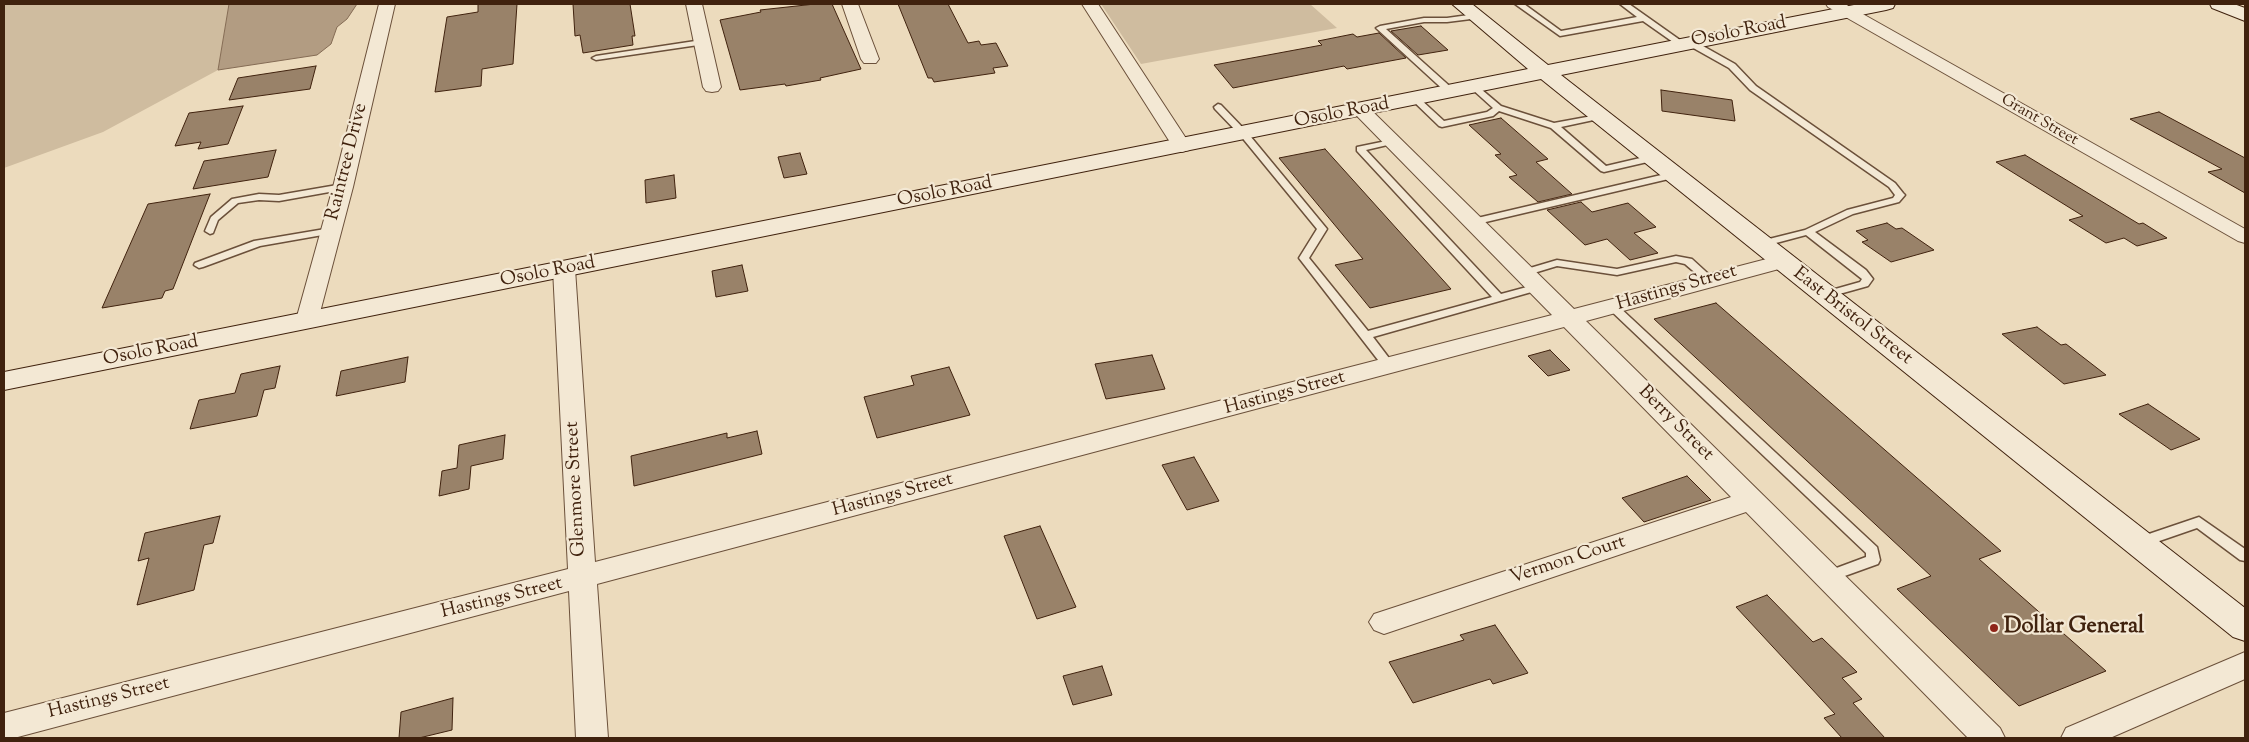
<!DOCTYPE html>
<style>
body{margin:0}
#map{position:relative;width:2249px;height:742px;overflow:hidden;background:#ecdbbd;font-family:"Sorts Mill Goudy",serif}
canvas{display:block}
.frame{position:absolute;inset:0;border:5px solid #40220e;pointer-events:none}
</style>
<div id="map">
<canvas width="2249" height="742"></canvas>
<div class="frame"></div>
</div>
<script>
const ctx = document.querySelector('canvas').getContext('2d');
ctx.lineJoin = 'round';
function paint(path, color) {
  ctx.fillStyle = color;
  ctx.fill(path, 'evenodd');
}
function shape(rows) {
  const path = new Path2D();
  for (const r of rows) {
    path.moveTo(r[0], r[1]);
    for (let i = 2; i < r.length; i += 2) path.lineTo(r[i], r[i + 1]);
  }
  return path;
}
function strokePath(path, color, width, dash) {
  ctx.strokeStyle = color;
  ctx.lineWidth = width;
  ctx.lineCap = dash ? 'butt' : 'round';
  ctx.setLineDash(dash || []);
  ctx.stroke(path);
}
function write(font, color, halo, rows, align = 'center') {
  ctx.font = font + ' "Sorts Mill Goudy",serif';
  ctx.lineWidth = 4.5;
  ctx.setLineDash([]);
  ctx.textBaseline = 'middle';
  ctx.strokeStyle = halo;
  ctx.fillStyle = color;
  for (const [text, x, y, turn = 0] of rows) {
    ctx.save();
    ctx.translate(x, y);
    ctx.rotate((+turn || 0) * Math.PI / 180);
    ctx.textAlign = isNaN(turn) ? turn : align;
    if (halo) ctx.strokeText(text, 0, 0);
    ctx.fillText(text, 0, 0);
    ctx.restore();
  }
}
const green = shape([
 [4,4,229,4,218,70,103,132,4,168],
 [1101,4,1310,4,1337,28,1141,64]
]);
const water = shape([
 [229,4,357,4,347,19,337,27,331,44,317,55,218,70,229,4]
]);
const building = shape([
 [478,4,517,4,513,64,482,69,481,86,435,92,447,17,478,12,478,4],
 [573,4,630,4,635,36,632,36,633,45,583,53,580,35,575,36,573,4],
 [815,4,832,4,861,69,820,78,821,80,786,86,785,84,740,90,720,20,761,12,760,10,815,4],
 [898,4,948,4,968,43,979,41,981,45,996,43,1008,66,993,68,995,73,934,82,932,78,928,78,898,4],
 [1421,26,1448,50,1418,55,1391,31,1421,26],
 [1379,33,1406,58,1347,69,1344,66,1233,88,1214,65,1322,45,1318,41,1353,34,1357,37,1379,33],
 [316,66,310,89,229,100,238,78,316,66],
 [1661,90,1732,100,1735,121,1662,111,1661,90],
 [243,106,228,144,198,149,201,142,175,146,189,113,243,106],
 [2159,112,2245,158,2245,193,2208,172,2222,169,2130,119,2159,112],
 [1501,118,1548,159,1536,162,1572,194,1538,202,1509,177,1517,175,1495,155,1501,154,1469,125,1501,118],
 [1325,149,1451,289,1370,308,1335,265,1363,259,1279,158,1325,149],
 [276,150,268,177,193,189,204,161,276,150],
 [800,153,807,174,784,178,778,157,800,153],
 [2025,155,2139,224,2143,223,2167,238,2137,246,2124,238,2106,243,2069,220,2083,216,1996,162,2025,155],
 [674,175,676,198,646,203,645,180,674,175],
 [210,194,173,289,165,291,162,298,102,308,148,204,210,194],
 [1581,202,1592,212,1628,203,1656,227,1634,233,1658,253,1630,260,1607,239,1585,245,1547,210,1581,202],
 [1887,223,1896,229,1902,228,1934,250,1891,262,1862,242,1868,240,1856,231,1887,223],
 [742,265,748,291,716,297,712,271,742,265],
 [1716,303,2001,551,1979,559,2106,671,2019,706,1897,589,1931,576,1654,319,1716,303],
 [2037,327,2061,345,2066,344,2106,375,2064,384,2002,334,2037,327],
 [1550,350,1570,370,1548,376,1528,356,1550,350],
 [1152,355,1165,389,1106,399,1095,364,1152,355],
 [408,357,405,382,336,396,341,371,408,357],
 [280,366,275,388,264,390,257,416,190,429,199,400,235,393,241,374,280,366],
 [949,367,970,415,877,438,864,397,914,385,911,376,949,367],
 [2148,404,2200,439,2171,450,2119,414,2148,404],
 [757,431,762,454,634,486,631,456,727,433,727,438,757,431],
 [505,435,503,459,471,466,469,489,439,496,442,471,457,468,459,445,505,435],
 [1194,457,1219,501,1187,510,1162,465,1194,457],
 [1687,476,1711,500,1644,522,1622,498,1687,476],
 [220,516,213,543,204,545,194,590,137,605,149,558,138,561,145,533,220,516],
 [1040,526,1076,607,1037,619,1004,536,1040,526],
 [1767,595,1813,642,1822,638,1857,672,1842,678,1862,699,1853,703,1885,738,1842,738,1824,718,1835,714,1736,607,1767,595],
 [1495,625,1528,673,1493,684,1490,679,1413,703,1389,662,1464,640,1460,635,1495,625],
 [1102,666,1112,695,1073,705,1063,676,1102,666],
 [453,698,452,730,419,738,399,738,401,712,453,698]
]);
const lane = shape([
 [1515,4,1524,4,1561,31,1637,17,1620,4,1629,4,1687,45,1680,47,1643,21,1560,36,1515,4],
 [1476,14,1479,14,1479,18,1447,22,1424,22,1386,29,1454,90,1454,94,1451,95,1448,94,1376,28,1380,26,1424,18,1447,18,1476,14],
 [702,40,706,42,705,44,596,60,592,58,596,56,702,40],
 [1688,41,1694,41,1735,64,1756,86,1895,183,1903,193,1905,195,1899,202,1853,214,1815,232,1866,270,1873,279,1868,286,1825,298,1821,297,1820,295,1821,293,1860,282,1862,279,1806,235,1761,247,1756,244,1757,242,1805,230,1847,210,1893,198,1895,195,1889,187,1750,90,1729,68,1688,45,1688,41],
 [1475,84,1501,106,1554,123,1603,114,1603,118,1561,127,1606,166,1653,155,1658,158,1656,160,1604,172,1601,171,1551,128,1499,111,1493,116,1442,127,1439,126,1411,99,1412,97,1418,97,1444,121,1487,112,1493,108,1472,89,1471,87,1475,84],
 [1218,104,1221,105,1246,131,1327,229,1309,258,1368,331,1492,297,1357,151,1357,147,1396,139,1396,143,1366,150,1501,294,1538,284,1543,287,1542,289,1373,337,1395,366,1389,370,1385,369,1299,258,1317,229,1240,135,1215,109,1214,107,1218,104],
 [1674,172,1679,175,1677,177,1473,225,1468,222,1473,219,1674,172],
 [343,184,346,185,346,189,279,201,259,200,238,203,218,220,213,233,210,234,205,231,211,217,232,199,259,194,279,195,343,184],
 [331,228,336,231,334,233,260,246,203,267,199,268,194,265,195,263,254,241,331,228],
 [1676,256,1692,259,1715,280,1710,283,1706,282,1685,264,1676,262,1617,275,1557,266,1524,276,1519,273,1520,271,1557,260,1617,269,1676,256],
 [1613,304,1617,305,1877,547,1880,560,1878,564,1828,582,1823,581,1821,577,1823,573,1866,557,1866,553,1609,309,1608,307,1613,304],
 [2199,517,2245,549,2245,561,2240,560,2197,528,2142,547,2137,546,2136,542,2137,538,2199,517]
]);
const street = shape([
 [379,4,395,4,353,187,318,320,315,325,307,327,299,325,296,320,333,187,379,4],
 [686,4,702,4,721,87,718,91,712,92,706,91,703,87,686,4],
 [842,4,858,4,879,59,876,63,864,63,861,59,842,4],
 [1082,4,1098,4,1191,146,1189,150,1182,152,1175,150,1082,4],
 [1826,4,1845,4,2245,229,2245,243,2238,241,1828,7,1826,4],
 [1361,105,1367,106,1574,309,1782,255,1790,256,1793,261,1790,266,1586,321,2000,728,2005,738,1968,738,1746,512,1384,634,1374,630,1369,622,1374,614,1731,497,1564,327,597,584,608,738,576,738,569,591,14,738,4,738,4,713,568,569,553,269,556,264,564,262,572,264,575,269,595,562,1552,315,1355,114,1352,110,1355,106,1361,105],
 [2245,652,2245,679,2110,738,2061,738,2066,728,2245,652]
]);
const secondary = shape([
 [1452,4,1472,4,1548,65,1859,4,1895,4,1893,8,1886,10,1561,75,2245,608,2245,641,2233,637,1541,79,4,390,4,372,1528,69,1452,4],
 [2210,4,2234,4,2245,8,2245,21,2212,8,2210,4]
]);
const markers = [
 [1994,628,5,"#8f2418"]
];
const farStreetnames = [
 ["Grant Street",2039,121,30]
];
const streetNames = [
 ["Osolo Road",1739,33,-11],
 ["Osolo Road",1342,114,-11],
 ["Raintree Drive",348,162,-76],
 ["Osolo Road",945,193,-11],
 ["Osolo Road",548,273,-11],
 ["Hastings Street",1677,289,-16],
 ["East Bristol Street",1852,317,38],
 ["Osolo Road",151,352,-11],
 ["Hastings Street",1285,394,-15],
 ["Berry Street",1675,424,45],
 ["Glenmore Street",577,489,-93],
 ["Hastings Street",893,496,-15],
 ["Vermon Court",1568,561,-18],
 ["Hastings Street",502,599,-14],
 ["Hastings Street",109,699,-14]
];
const nearPoinames = [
 ["Dollar General",2004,628]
];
paint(green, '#cfbc9f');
paint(water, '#b29c82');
strokePath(water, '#846b54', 1);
paint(building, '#998269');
strokePath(building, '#40220e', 1);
strokePath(lane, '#6b503a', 3);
strokePath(street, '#6b503a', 2);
strokePath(secondary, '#40220e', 2);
paint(lane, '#f3e8d4');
paint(street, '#f3e8d4');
paint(secondary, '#f3e8d4');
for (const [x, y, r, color] of markers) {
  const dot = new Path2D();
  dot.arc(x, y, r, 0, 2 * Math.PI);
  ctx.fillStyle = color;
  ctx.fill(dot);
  strokePath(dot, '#f3e8d4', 2);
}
write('16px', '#40220e', '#f3e8d4', farStreetnames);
write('19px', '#40220e', '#f3e8d4', streetNames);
write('bold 22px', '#40220e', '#f3e8d4', nearPoinames, 'left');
</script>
